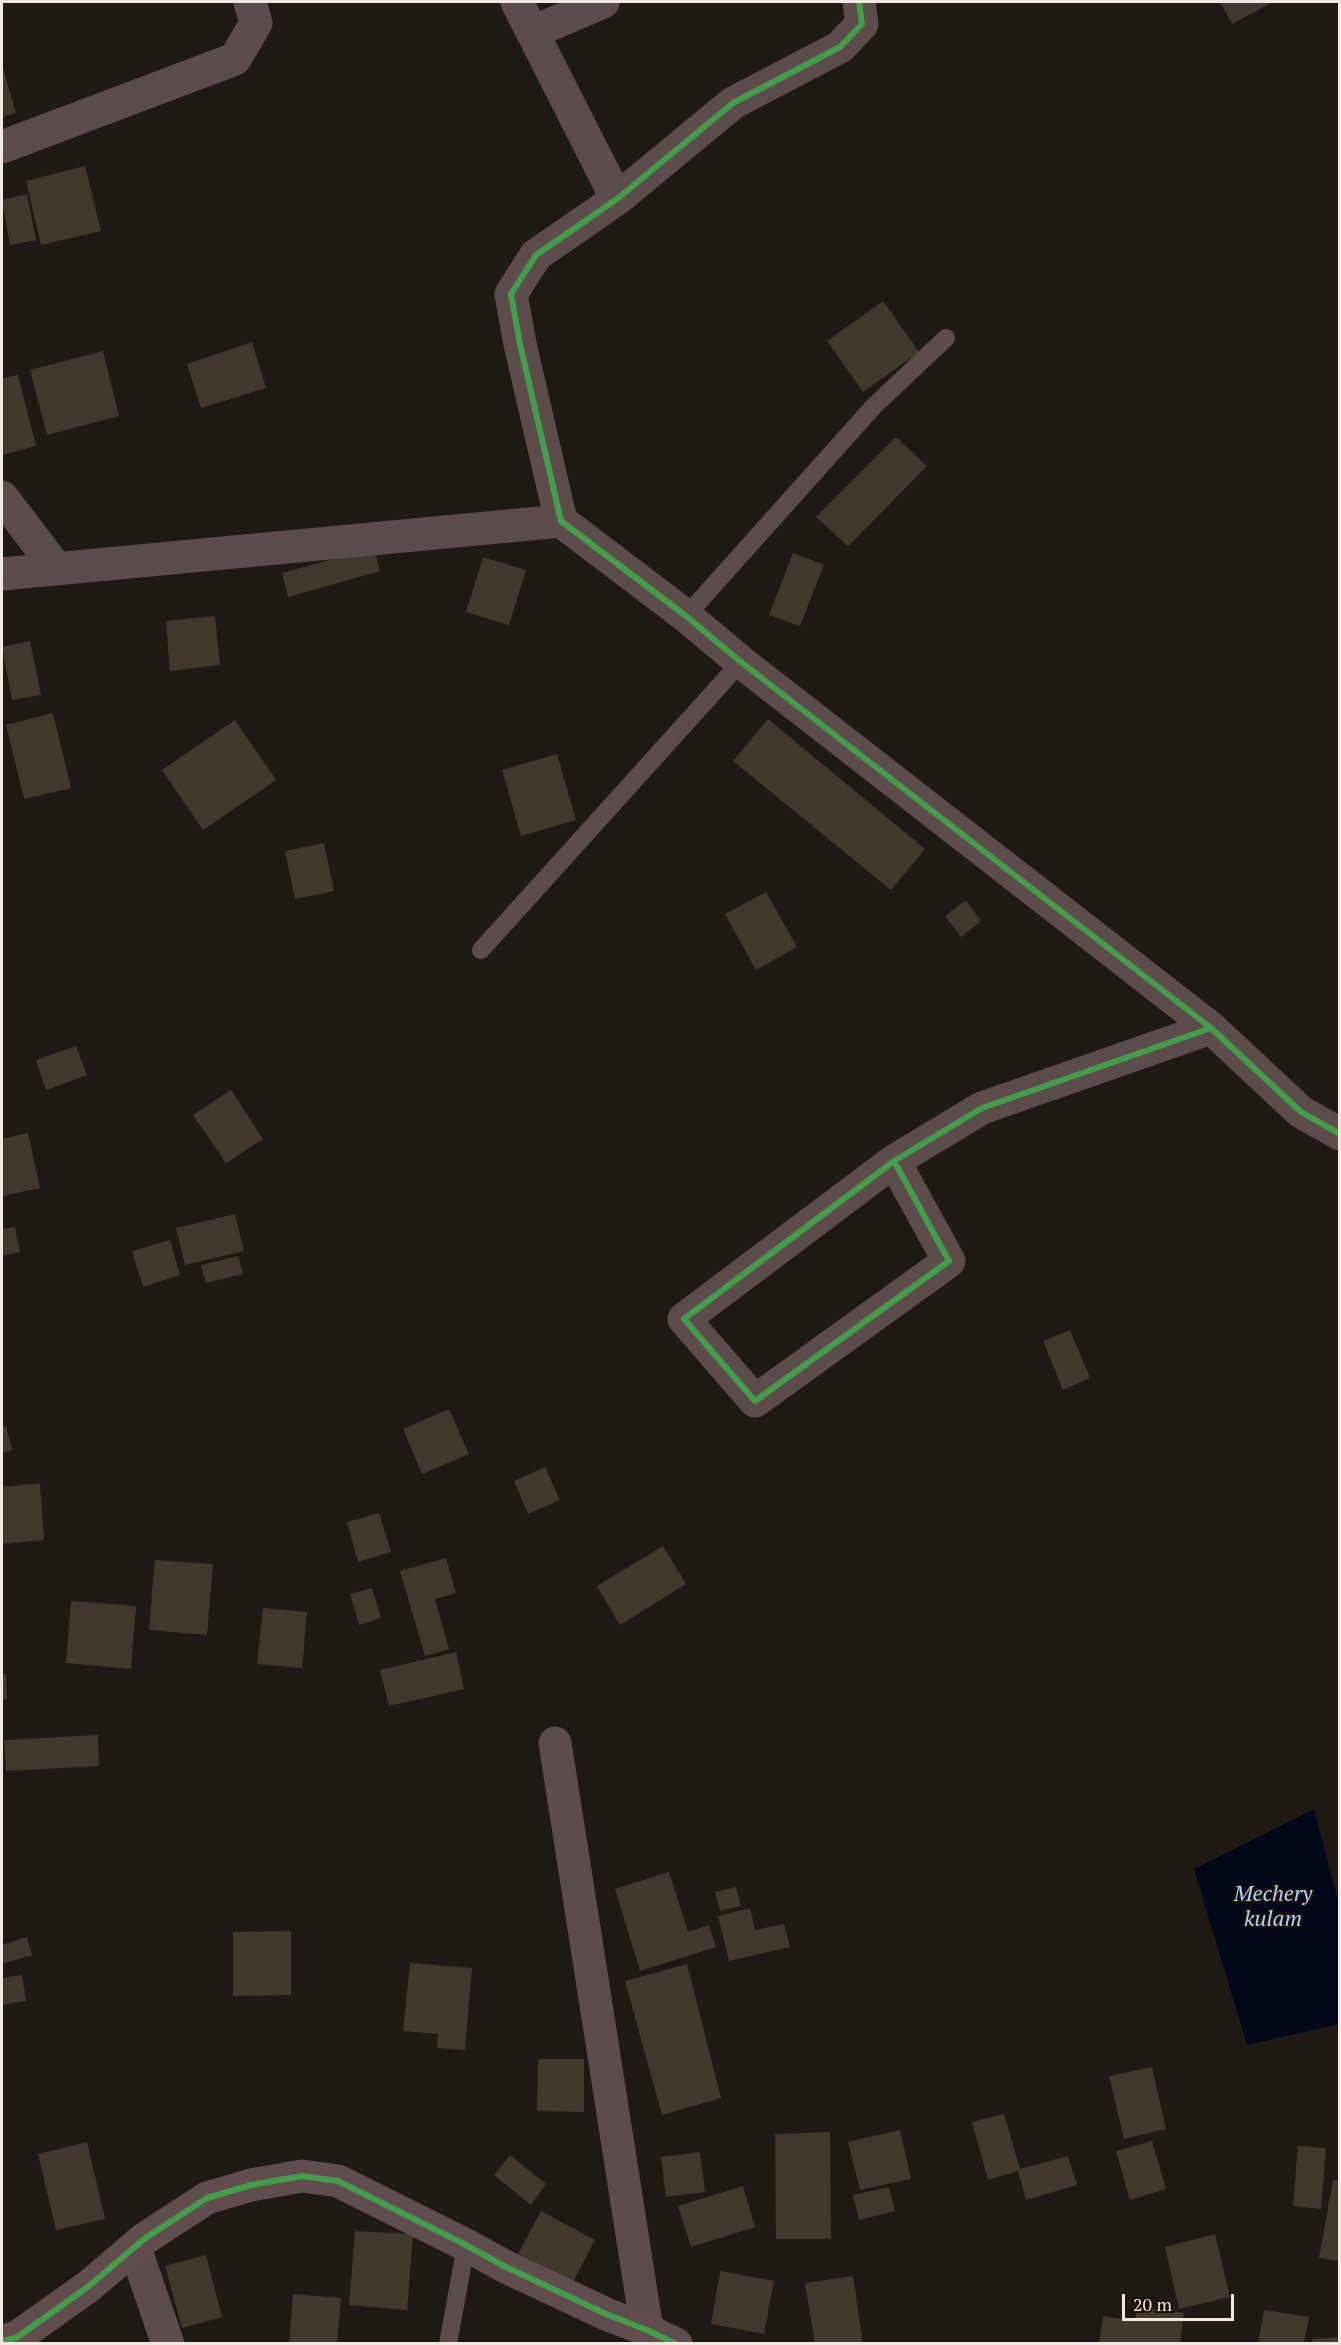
<!DOCTYPE html>
<style>
body{margin:0}
#map{position:relative;width:1341px;height:2345px;overflow:hidden;background:#201a14;font-family:"PT Serif",serif}
canvas{display:block}
.frame{position:absolute;inset:0;border:3px solid #f0e8e1;pointer-events:none}
.scale{position:absolute;left:1122px;top:2294px;width:112px;height:27px;box-sizing:border-box;border:3px solid #f0e8e1;border-top:0;padding-left:8px;font-size:18px;line-height:21px;white-space:nowrap;color:#f0e8e1;-webkit-text-stroke:4px #1b1007;paint-order:stroke}
</style>
<div id="map">
<canvas width="1341" height="2345"></canvas>
<div class="frame"></div>
<div class="scale">20 m</div>
</div>
<script>
const ctx = document.querySelector('canvas').getContext('2d');
ctx.lineJoin = 'round';
function paint(path, color) {
  ctx.fillStyle = color;
  ctx.fill(path, 'evenodd');
}
function shape(rows) {
  const path = new Path2D();
  for (const r of rows) {
    path.moveTo(r[0], r[1]);
    for (let i = 2; i < r.length; i += 2) path.lineTo(r[i], r[i + 1]);
  }
  return path;
}
function strokePath(path, color, width, dash) {
  ctx.strokeStyle = color;
  ctx.lineWidth = width;
  ctx.lineCap = dash ? 'butt' : 'round';
  ctx.setLineDash(dash || []);
  ctx.stroke(path);
}
function write(font, color, halo, rows, align = 'center') {
  ctx.font = font + ' "PT Serif",serif';
  ctx.lineWidth = 4.5;
  ctx.setLineDash([]);
  ctx.textBaseline = 'middle';
  ctx.strokeStyle = halo;
  ctx.fillStyle = color;
  for (const [text, x, y, turn = 0] of rows) {
    ctx.save();
    ctx.translate(x, y);
    ctx.rotate((+turn || 0) * Math.PI / 180);
    ctx.textAlign = isNaN(turn) ? turn : align;
    if (halo) ctx.strokeText(text, 0, 0);
    ctx.fillText(text, 0, 0);
    ctx.restore();
  }
}
const water = shape([
 [1314,1809,1339,1904,1339,2024,1247,2045,1194,1869]
]);
const building = shape([
 [1220,2,1273,2,1232,24],
 [2,65,16,113,2,117],
 [85,166,101,231,41,245,26,181],
 [27,194,36,240,10,245,2,200],
 [883,301,919,352,863,392,827,341],
 [252,342,266,388,201,408,187,364],
 [103,351,119,416,47,435,30,370],
 [18,375,36,446,2,455,2,378],
 [896,437,927,466,848,546,816,517],
 [374,548,380,571,288,597,282,573],
 [793,553,824,565,800,626,769,615],
 [483,557,526,570,509,625,466,612],
 [215,616,220,665,170,671,166,621],
 [30,641,41,695,12,700,2,647],
 [53,713,71,788,24,799,6,725],
 [768,719,925,849,891,890,733,761],
 [235,720,276,780,203,830,162,770],
 [557,754,576,820,521,836,502,770],
 [324,843,334,891,295,899,285,851],
 [766,892,797,947,756,970,725,914],
 [966,900,981,921,961,937,945,916],
 [76,1046,87,1075,46,1090,36,1060],
 [231,1090,263,1139,226,1163,193,1115],
 [28,1133,40,1188,2,1196,2,1139],
 [235,1214,244,1251,185,1265,176,1228],
 [15,1227,20,1252,2,1256,2,1229],
 [170,1240,180,1275,143,1287,132,1251],
 [238,1256,243,1274,206,1283,201,1265],
 [1070,1330,1090,1378,1063,1390,1043,1341],
 [449,1409,469,1454,422,1474,403,1429],
 [6,1426,12,1450,2,1452,2,1427],
 [545,1467,560,1500,528,1514,514,1481],
 [40,1483,44,1540,2,1544,2,1487],
 [379,1513,391,1552,358,1562,347,1522],
 [663,1546,686,1584,620,1625,597,1586],
 [446,1558,456,1593,435,1599,449,1649,425,1656,400,1571],
 [155,1560,213,1564,207,1635,149,1630],
 [372,1588,381,1618,359,1625,350,1594],
 [71,1601,136,1606,131,1669,66,1663],
 [263,1608,307,1612,302,1668,257,1664],
 [456,1652,464,1689,389,1706,380,1670],
 [2,1674,6,1674,7,1699,2,1700],
 [98,1735,99,1766,6,1771,4,1740],
 [669,1872,688,1932,709,1925,716,1947,640,1971,615,1889],
 [736,1887,741,1906,720,1911,715,1892],
 [750,1908,755,1930,784,1924,790,1947,729,1961,718,1916],
 [291,1931,291,1995,233,1996,233,1932],
 [27,1937,32,1955,2,1964,2,1945],
 [410,1963,472,1968,465,2050,437,2048,438,2034,403,2031],
 [687,1964,721,2098,662,2115,625,1981],
 [22,1975,26,2001,2,2005,2,1978],
 [538,2059,584,2059,584,2112,537,2111],
 [1152,2067,1166,2129,1124,2139,1109,2076],
 [1004,2114,1020,2169,1068,2156,1077,2185,1026,2200,1018,2171,988,2180,972,2122],
 [900,2130,911,2179,860,2190,848,2142],
 [830,2132,831,2239,776,2239,775,2134],
 [1152,2141,1166,2189,1130,2200,1116,2151],
 [87,2142,105,2219,56,2230,38,2154],
 [1298,2146,1326,2148,1321,2209,1293,2206],
 [700,2152,705,2192,666,2197,661,2157],
 [510,2155,546,2184,531,2205,494,2175],
 [1333,2180,1340,2181,1340,2261,1319,2258],
 [743,2186,755,2227,691,2247,678,2206],
 [889,2187,895,2211,859,2220,853,2195],
 [541,2211,595,2240,573,2282,518,2254],
 [355,2231,413,2234,407,2310,349,2305],
 [1215,2234,1230,2297,1179,2309,1165,2247],
 [206,2255,222,2317,182,2328,165,2266],
 [720,2271,774,2281,764,2334,711,2324],
 [853,2276,863,2344,815,2344,805,2283],
 [293,2294,341,2298,337,2344,289,2344],
 [1137,2306,1184,2313,1180,2344,1099,2344,1103,2316,1135,2321],
 [1264,2310,1309,2317,1304,2344,1258,2344],
 [1340,2337,1340,2344,1312,2344,1312,2339]
]);
const lane = shape([
 [686,616,874,406,946,338],
 [481,950,741,662],
 [448,2344,466,2245]
]);
const street = shape([
 [517,2,617,199],
 [859,2,862,24,840,47,733,103,617,199,536,255,511,294,520,344,561,521,686,616,741,662,1211,1028,1301,1112,1340,1134],
 [533,32,603,2],
 [2,147,235,59,256,23,250,2],
 [2,497,57,569],
 [2,574,561,521],
 [894,1161,949,1261,755,1401,684,1319,894,1161,982,1108,1211,1028],
 [555,1743,647,2330],
 [135,2248,168,2344]
]);
const secondary = shape([
 [2,2341,16,2338,89,2286,144,2239,207,2198,251,2185,302,2176,338,2181,466,2245,504,2266,606,2314,647,2330,676,2344]
]);
const cycleway = shape([
 [859,2,862,24,840,47,733,103,617,199,536,255,511,294,520,344,561,521,686,616,741,662,1211,1028,1301,1112,1340,1134],
 [894,1161,949,1261,755,1401,684,1319,894,1161,982,1108,1211,1028],
 [2,2341,16,2338,89,2286,144,2239,207,2198,251,2185,302,2176,338,2181,466,2245,504,2266,606,2314,647,2330,676,2344]
]);
const waterNames = [
 ["Mechery",1273,1895],
 ["kulam",1273,1920]
];
paint(water, '#03081a');
paint(building, '#41382e');
strokePath(lane, '#5c4d4c', 18);
strokePath(street, '#5c4d4c', 33);
strokePath(secondary, '#614d4e', 33);
strokePath(cycleway, '#469c4c', 6);
write('italic 22px', '#abd3fd', '#1b1007', waterNames);
</script>
